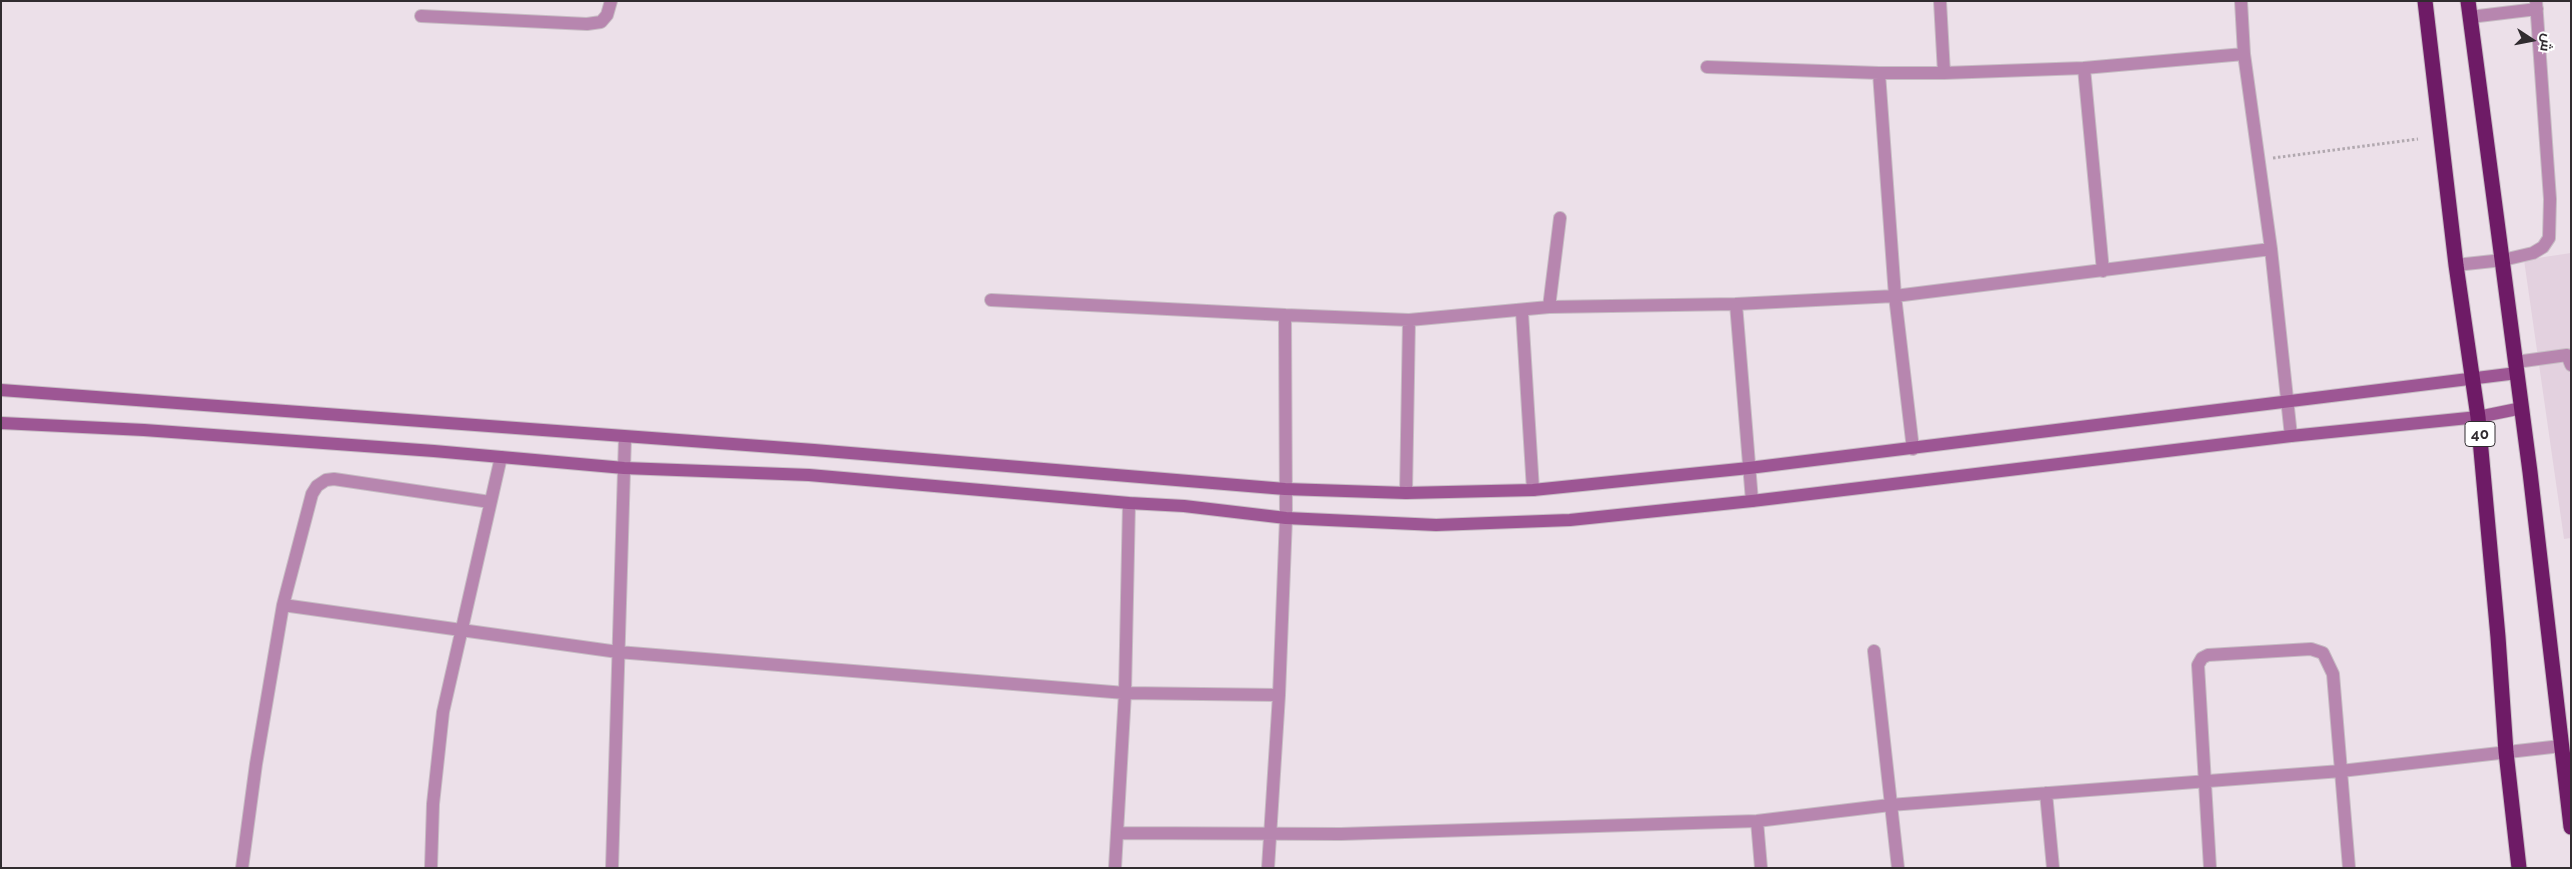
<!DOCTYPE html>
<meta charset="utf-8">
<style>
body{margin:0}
#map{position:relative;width:2572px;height:869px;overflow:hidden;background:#ece0e9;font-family:Raleway,Cairo,sans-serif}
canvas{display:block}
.frame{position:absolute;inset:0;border:2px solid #312c30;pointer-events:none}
.north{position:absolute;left:2507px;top:15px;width:50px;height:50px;-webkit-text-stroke:4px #fff;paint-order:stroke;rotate:101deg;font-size:14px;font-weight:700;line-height:20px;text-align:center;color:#312c30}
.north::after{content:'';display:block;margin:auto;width:18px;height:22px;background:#312c30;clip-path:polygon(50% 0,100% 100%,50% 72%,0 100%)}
</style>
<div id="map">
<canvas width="2572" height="869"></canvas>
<div class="frame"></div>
<div class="north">ش</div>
</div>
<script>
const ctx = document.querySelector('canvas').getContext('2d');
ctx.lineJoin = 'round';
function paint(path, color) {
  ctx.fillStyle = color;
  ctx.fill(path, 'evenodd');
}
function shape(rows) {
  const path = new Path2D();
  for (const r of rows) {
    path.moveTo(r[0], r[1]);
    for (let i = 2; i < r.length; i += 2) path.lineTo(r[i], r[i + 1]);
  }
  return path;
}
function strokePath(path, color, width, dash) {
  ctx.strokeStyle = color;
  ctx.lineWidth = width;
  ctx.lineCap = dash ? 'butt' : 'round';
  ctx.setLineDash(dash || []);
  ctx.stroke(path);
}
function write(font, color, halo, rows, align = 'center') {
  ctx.font = font + ' Raleway,sans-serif';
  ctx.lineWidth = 4.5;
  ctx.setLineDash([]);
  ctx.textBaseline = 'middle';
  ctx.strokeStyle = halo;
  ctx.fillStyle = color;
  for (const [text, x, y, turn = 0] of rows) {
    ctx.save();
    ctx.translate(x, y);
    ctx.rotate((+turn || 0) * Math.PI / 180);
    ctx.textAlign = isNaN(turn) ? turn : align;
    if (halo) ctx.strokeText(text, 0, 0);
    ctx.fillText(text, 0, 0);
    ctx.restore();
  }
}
const built = shape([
 [2571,253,2571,538,2564,539,2524,260]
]);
const path = shape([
 [2273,158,2418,139]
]);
const street = shape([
 [2241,1,2244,54,2271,249,2291,436],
 [421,16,587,24,601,22,607,15,611,1],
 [2470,17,2537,9],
 [1707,67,1879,73],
 [1944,73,2084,68],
 [2456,265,2503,260,2533,253,2543,247,2549,238,2550,199,2536,1],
 [2103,271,2084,68,2244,54],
 [991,300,1285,315],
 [1736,304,1752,501],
 [1549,307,1560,218],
 [1522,312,1533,490],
 [2516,362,2567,355,2571,365],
 [1913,449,1895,296,1879,73,1944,73,1940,1],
 [1406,493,1409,320],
 [283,605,312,494,317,486,326,480,334,479,490,502],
 [1874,651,1898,868],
 [2046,793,2053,868],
 [1757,821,1761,868],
 [1117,833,1341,834,1757,821,1890,805,2341,771,2561,746],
 [242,868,256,764,283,605,618,652,1125,693,1279,695],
 [431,868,433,804,443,712,501,457],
 [612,868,625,437],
 [1115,868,1125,693,1129,503],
 [1268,868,1279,695,1286,518,1285,315,1409,320,1549,307,1736,304,1895,296,2271,249],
 [2210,868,2198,665,2202,658,2208,655,2311,649,2323,653,2333,674,2349,868]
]);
const secondary = shape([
 [1,390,814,450,1285,489,1406,493,1533,490,1749,468,2517,373],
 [1,423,144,430,434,451,624,468,809,475,1129,503,1184,506,1286,518,1436,525,1570,520,1752,501,2291,436,2478,417,2522,408]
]);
const highway = shape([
 [2425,1,2456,265,2478,417,2498,637,2506,752,2519,868],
 [2468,1,2530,472,2571,827]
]);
const shields = [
 [2480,434,30]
];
const shieldNames = [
 ["40",2480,434]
];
paint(built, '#e3d1df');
strokePath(street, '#c7bcc4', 14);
strokePath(secondary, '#c7bcc4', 14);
strokePath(highway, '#c7bcc4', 17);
strokePath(path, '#b1a8af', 3, [2.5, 2.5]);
strokePath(street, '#b786af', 12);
strokePath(secondary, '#9d5694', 12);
strokePath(highway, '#6e1b66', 15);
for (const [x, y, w] of shields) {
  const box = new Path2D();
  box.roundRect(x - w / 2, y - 12.5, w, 25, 4);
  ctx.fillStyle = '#fff';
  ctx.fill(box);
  strokePath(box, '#312c30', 1);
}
write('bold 15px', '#312c30', null, shieldNames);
</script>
